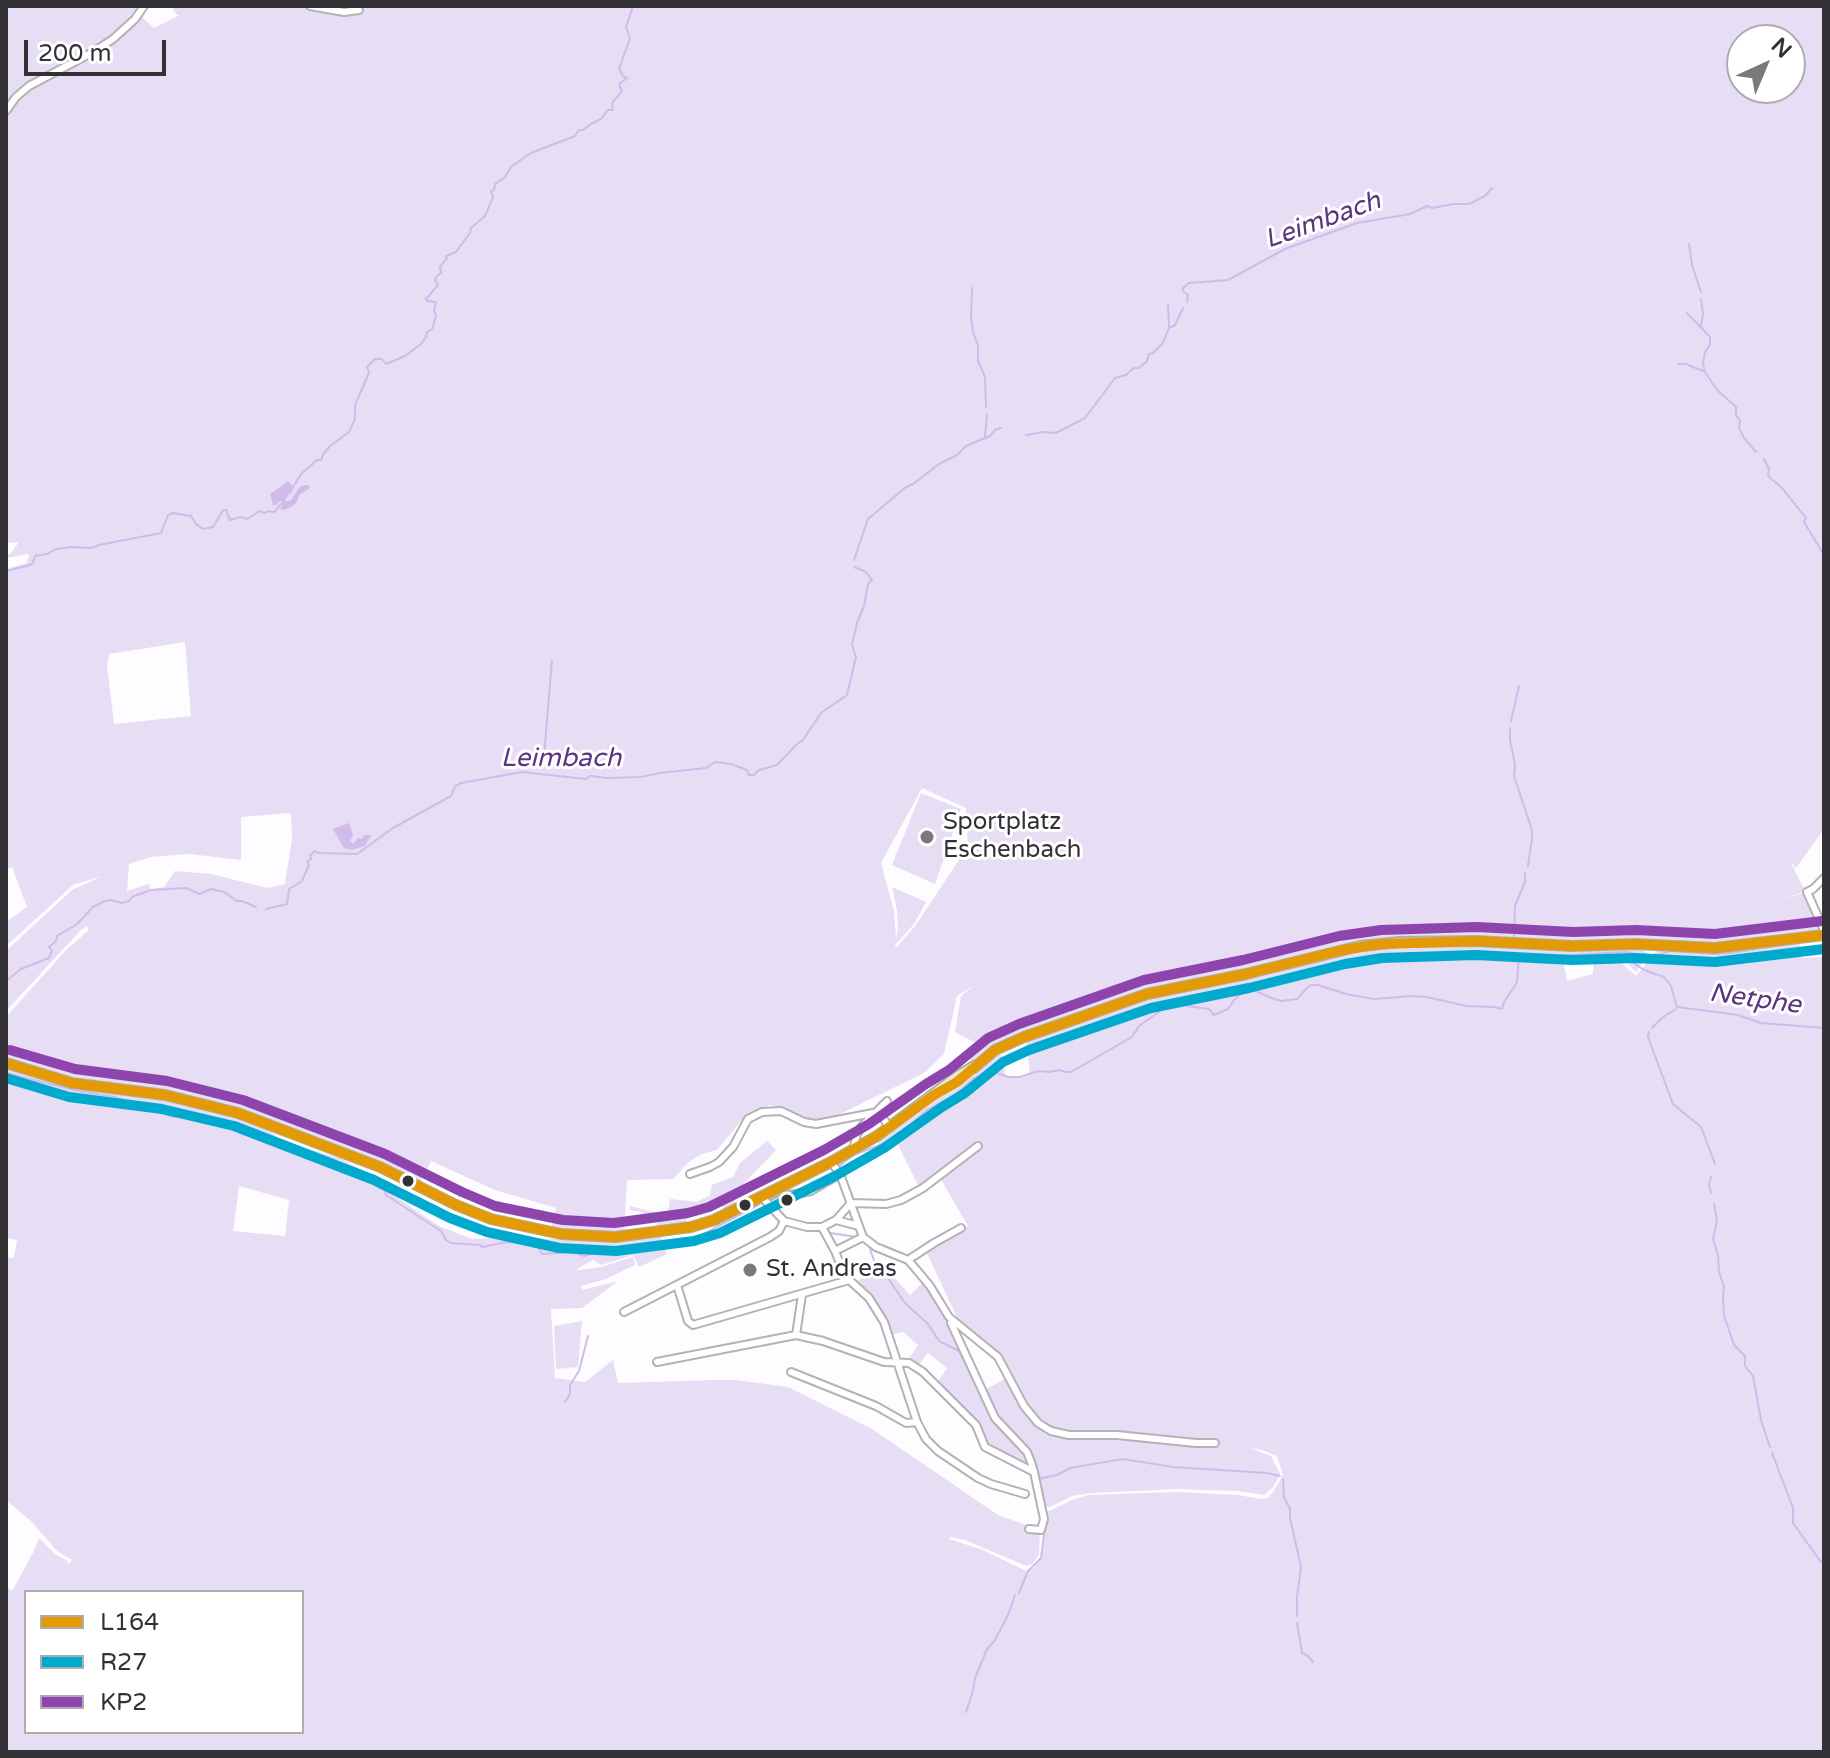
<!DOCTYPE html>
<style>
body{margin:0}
#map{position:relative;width:1830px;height:1758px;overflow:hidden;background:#fdfcfe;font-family:"Varela Round",sans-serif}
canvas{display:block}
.frame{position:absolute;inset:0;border:8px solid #323135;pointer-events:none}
.legend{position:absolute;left:24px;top:1590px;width:280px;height:144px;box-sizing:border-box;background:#fff;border:2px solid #adadae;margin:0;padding:10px 14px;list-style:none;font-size:24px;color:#323135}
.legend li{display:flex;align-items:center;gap:16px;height:40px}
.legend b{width:40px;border:2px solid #adadae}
.north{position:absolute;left:1726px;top:24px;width:80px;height:80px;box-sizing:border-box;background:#fff;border:2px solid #adadae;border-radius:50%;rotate:44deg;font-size:22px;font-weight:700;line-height:32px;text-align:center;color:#323135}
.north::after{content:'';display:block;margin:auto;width:28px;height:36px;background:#79787b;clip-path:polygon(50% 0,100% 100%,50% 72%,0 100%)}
.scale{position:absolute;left:24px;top:40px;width:142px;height:36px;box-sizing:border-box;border:4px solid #323135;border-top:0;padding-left:10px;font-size:24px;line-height:28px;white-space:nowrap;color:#323135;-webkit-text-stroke:6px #fff;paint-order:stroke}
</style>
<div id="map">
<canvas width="1830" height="1758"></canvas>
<div class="frame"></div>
<ul class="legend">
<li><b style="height:10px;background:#e39a05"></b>L164</li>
<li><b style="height:10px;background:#00a9ce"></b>R27</li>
<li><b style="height:10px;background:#8e44ad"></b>KP2</li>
</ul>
<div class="north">N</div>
<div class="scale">200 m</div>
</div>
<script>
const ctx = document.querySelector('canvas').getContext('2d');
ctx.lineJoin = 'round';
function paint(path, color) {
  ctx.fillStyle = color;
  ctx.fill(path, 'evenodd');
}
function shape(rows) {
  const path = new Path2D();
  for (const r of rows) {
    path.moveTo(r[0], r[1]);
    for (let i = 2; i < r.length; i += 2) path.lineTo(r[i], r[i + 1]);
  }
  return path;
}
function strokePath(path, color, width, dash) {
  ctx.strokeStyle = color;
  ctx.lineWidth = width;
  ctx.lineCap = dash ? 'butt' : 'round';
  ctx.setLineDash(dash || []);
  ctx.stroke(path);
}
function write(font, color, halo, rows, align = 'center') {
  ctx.font = font + ' "Varela Round",sans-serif';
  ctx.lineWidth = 6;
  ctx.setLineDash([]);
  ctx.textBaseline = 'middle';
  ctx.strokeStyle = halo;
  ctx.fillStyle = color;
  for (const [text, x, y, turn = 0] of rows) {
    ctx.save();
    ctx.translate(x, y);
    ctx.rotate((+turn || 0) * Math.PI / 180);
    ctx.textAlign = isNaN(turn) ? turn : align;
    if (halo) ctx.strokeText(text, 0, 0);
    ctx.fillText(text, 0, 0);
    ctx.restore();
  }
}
const green = shape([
 [6,6,134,6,144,19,154,28,180,15,177,15,171,6,307,6,311,8,345,14,372,6,1824,6,1824,829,1796,868,1790,861,1805,891,1782,900,1806,892,1823,932,1705,945,1652,940,1347,946,1309,954,1269,966,1372,947,1640,947,1648,955,1636,972,1621,957,1613,955,1563,958,1567,981,1593,974,1594,960,1609,957,1616,958,1636,976,1659,948,1718,952,1799,941,1802,958,1824,957,1824,1752,6,1752,6,1586,12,1591,34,1551,39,1538,56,1555,67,1560,68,1565,72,1560,57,1551,31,1521,6,1500,6,1257,14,1258,17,1240,6,1238,6,1066,158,1097,231,1115,266,1128,283,1142,340,1158,388,1185,387,1191,439,1226,472,1239,514,1237,612,1242,661,1236,667,1254,639,1267,633,1255,601,1265,593,1260,577,1269,578,1270,601,1267,633,1257,635,1265,606,1279,581,1286,582,1290,618,1281,582,1308,551,1309,555,1378,585,1382,613,1360,618,1383,715,1380,736,1380,788,1387,872,1429,998,1515,1040,1530,1039,1555,1032,1564,1026,1566,965,1540,950,1537,949,1539,983,1550,1026,1571,1034,1568,1042,1556,1047,1512,1072,1500,1089,1495,1176,1492,1238,1495,1260,1499,1268,1498,1273,1492,1283,1475,1277,1456,1262,1450,1250,1448,1271,1456,1280,1474,1274,1486,1264,1495,1238,1491,1177,1489,1090,1493,1072,1496,1050,1507,1045,1507,1037,1471,1031,1456,995,1416,983,1391,1010,1376,1000,1356,960,1324,926,1251,968,1226,939,1176,920,1189,898,1145,884,1153,877,1140,967,1077,1000,1051,1006,1077,1019,1078,1030,1075,1025,1032,993,1047,972,1061,967,1054,978,1044,955,1032,961,996,975,985,957,996,944,1054,924,1073,838,1115,818,1122,810,1122,788,1110,770,1105,746,1115,717,1150,702,1154,690,1161,673,1179,627,1180,624,1232,560,1232,551,1229,556,1208,495,1190,431,1161,420,1184,226,1106,132,1085,46,1073,6,1060,6,1017,67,949,89,930,87,926,81,930,6,1011,6,951,72,890,102,876,73,885,6,946,6,922,27,907,12,867,6,869,6,569,27,563,29,554,6,558,6,555,11,553,19,542,6,543],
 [1742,40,1790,40,1790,88,1742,88],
 [185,642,191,716,114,724,107,665,109,654],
 [922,788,966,808,968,846,916,925,896,948,895,945,914,924,926,902,892,887,897,910,898,929,896,939,894,911,881,863],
 [291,813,292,838,285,884,267,888,211,874,175,871,164,887,151,889,149,884,127,891,129,864,151,857,189,854,241,860,241,817],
 [239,1186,289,1200,285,1236,233,1231],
 [26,1592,302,1592,302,1732,26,1732],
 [921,793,961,809,935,884,892,865],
 [767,1141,776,1150,735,1193,734,1208,725,1210,721,1203,687,1217,685,1224,657,1228,657,1220,641,1212,630,1210,630,1206,658,1213,668,1212,670,1199,697,1202,710,1195,712,1185,733,1177,740,1163],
 [873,1266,894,1277,910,1295,923,1282,947,1319,994,1419,1026,1453,1032,1469,987,1446,978,1423,937,1383,947,1368,928,1353,918,1366,908,1360,918,1345,903,1332,891,1335,856,1283],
 [582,1321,578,1367,556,1369,554,1326]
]);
const water = shape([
 [288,481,294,487,291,494,289,494,284,502,291,500,298,489,304,485,308,485,310,488,299,495,297,502,291,507,284,510,280,509,284,502,280,501,276,505,273,505,270,494],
 [349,823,353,835,350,841,353,844,358,838,362,839,364,835,371,835,365,846,351,850,344,848,333,829]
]);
const stream = shape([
 [1316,218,1350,203],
 [1315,235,1318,225],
 [1689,244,1692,265,1701,292],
 [972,288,971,318,973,332,978,346,978,361,985,377,986,407],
 [1187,302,1188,295,1183,291,1183,288,1189,283,1228,280,1285,249,1357,223,1410,214,1427,206,1432,208,1454,204,1469,204,1485,196,1492,188],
 [1168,304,1169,327],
 [1687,313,1710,337,1710,345,1705,352,1703,363,1705,372,1717,390,1736,407,1736,416,1740,420,1739,428,1744,438,1756,452],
 [1701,326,1703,314,1701,299],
 [1678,364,1686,364,1703,371],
 [1026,435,1044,432,1056,433,1085,418,1115,378,1126,375,1134,368,1139,368,1147,361,1149,354,1153,353,1163,343,1169,328,1175,325,1183,308],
 [985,437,987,414],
 [1764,459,1769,469,1768,476,1782,488,1806,518,1804,522,1824,555],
 [292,489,301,474,317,460,321,460,324,453,330,446,349,432,355,419,355,405,369,373,367,367,375,359,382,359,386,364,405,356,421,344,426,337,427,332,432,329,436,316,434,310,436,302,427,301,426,299,438,285,435,280,437,276,441,273,440,267,447,258,446,256,456,252,470,233,471,228,485,216,493,197,491,191,494,190,495,184,504,178,512,166,531,153,575,136,579,130,583,130,591,124,601,119,608,110,613,110,612,103,622,91,619,84,627,78,623,76,619,69,630,38,626,27,633,6],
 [854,560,868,519,906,487,913,484,939,464,957,455,966,446,990,436,995,430,1001,428],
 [6,571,30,565,33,563,35,556,47,554,56,549,72,547,92,548,99,545,161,533,168,515,173,513,191,516,196,524,203,529,213,527,223,510,226,510,230,520,240,517,247,519,260,511,264,513,269,511,274,512,284,501],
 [1511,721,1519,686],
 [1510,728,1510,740,1515,765,1514,776,1532,830,1532,838,1528,866],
 [544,755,552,661],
 [266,909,287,904,289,889,302,881,309,865,307,862,311,859,310,855,315,851,318,853,357,854,393,828,451,796,455,786,461,783,522,772,586,779,590,776,607,778,641,777,660,773,706,768,715,762,731,764,747,770,749,775,754,775,759,770,777,765,796,745,803,740,821,713,847,695,856,657,852,645,857,623,864,606,868,584,872,580,866,572,854,567],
 [1514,940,1515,906,1525,882,1525,873],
 [1627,952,1645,956],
 [1652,957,1670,951,1714,954,1731,953,1807,941],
 [6,981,21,969,49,958,52,951,49,947,56,941,57,936,77,924,93,907,105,901,111,900,122,903,129,901,132,897,151,890,186,888,200,894,211,889,224,892,237,901,242,901,256,907],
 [6,983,6,987],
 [1652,1028,1663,1017,1676,1009],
 [1649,1032,1648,1037,1673,1104,1701,1127,1715,1164],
 [6,1073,78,1091,115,1097,173,1117,186,1117,199,1121,229,1123,274,1143,283,1149,305,1153,305,1158,318,1162,337,1163,385,1191,386,1195,441,1231,446,1240,451,1243,480,1245,482,1247,507,1242,526,1243,537,1245,542,1254,573,1252,584,1256,618,1247,641,1250,655,1247,679,1247,760,1204],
 [828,1177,844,1162,856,1154,893,1140,927,1110,953,1097,974,1078,997,1073,1008,1077,1020,1077,1038,1071,1049,1072,1060,1070,1065,1072,1071,1072,1132,1037,1139,1026,1173,1002,1181,1001,1187,1006,1209,1009,1214,1015,1228,1009,1234,1000,1246,990,1251,989,1274,999,1281,1001,1297,999,1307,988,1311,985,1318,985,1346,994,1374,999,1412,996,1427,997,1466,1006,1493,1007,1502,1009,1504,1002,1517,982,1519,956,1521,954,1552,956,1625,952,1634,963,1644,970,1664,977,1671,986,1677,1007,1738,1015,1761,1023,1824,1028],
 [1711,1177,1709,1185,1711,1193],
 [772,1198,785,1191,805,1189,820,1183],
 [1714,1204,1717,1221,1713,1239,1718,1255,1719,1272,1724,1287,1723,1297,1724,1316,1734,1345,1745,1356,1745,1366,1753,1376,1761,1420,1770,1447],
 [830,1233,857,1237],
 [870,1249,875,1263],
 [882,1269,905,1303,928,1324,939,1341,959,1351,973,1378],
 [565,1402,570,1394,570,1385,579,1371,588,1336],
 [1772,1453,1793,1508,1793,1523,1821,1562,1824,1563],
 [1038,1479,1057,1475,1070,1468,1123,1459,1173,1467,1267,1473,1280,1476],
 [1283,1479,1284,1497,1290,1509,1290,1518,1301,1567,1297,1597,1297,1616],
 [1019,1593,1028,1571,1041,1558,1046,1518],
 [1297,1623,1302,1653,1308,1656,1313,1662],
 [966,1712,973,1691,975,1678,987,1649,995,1640,1008,1615,1015,1595]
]);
const minor = shape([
 [310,6,344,12,359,10],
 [6,111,16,97,29,86,93,52,113,39,135,19,144,6],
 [1824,878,1813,889,1807,892,1824,930],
 [853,1149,857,1134,862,1126,887,1101],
 [831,1162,840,1174,863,1237,876,1247,908,1260,915,1268,930,1286,949,1317,998,1357,1024,1406,1038,1423,1051,1431,1069,1435,1117,1435,1196,1443,1215,1443],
 [690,1174,710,1167,719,1162,733,1147,748,1119,762,1112,781,1111,804,1122,816,1124,873,1113,883,1118,890,1128],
 [762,1197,784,1221,807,1227,822,1227,836,1220,851,1203],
 [851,1203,886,1204,901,1200,923,1188,978,1146],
 [769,1206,787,1196,811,1191,840,1174],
 [836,1220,859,1226],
 [822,1227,835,1251,845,1276,869,1298,884,1322,917,1422,926,1439,938,1451,978,1478,991,1484,1025,1494],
 [835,1251,863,1237],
 [908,1260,934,1243,961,1228],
 [677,1285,688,1321,693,1325,849,1280],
 [624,1312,770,1237,779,1231,784,1221],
 [951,1323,995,1418,1027,1452,1031,1462,1034,1472,1044,1519,1041,1530,1029,1529],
 [796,1335,802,1295],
 [657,1362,796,1335,823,1341,884,1362,909,1363,923,1372,976,1425,985,1447,1034,1472],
 [791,1372,876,1406,906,1423,917,1422]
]);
const major = shape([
 [6,1063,72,1083,165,1095,238,1113,380,1167,456,1205,491,1219,561,1234,615,1237,691,1227,714,1220,831,1162,877,1136,956,1077,976,1065],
 [974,1068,995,1050,1024,1037,1147,994,1246,974,1360,946,1400,942,1476,941,1573,946,1635,944,1715,948,1824,935]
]);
const bus1 = shape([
 [6,1063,72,1083,165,1095,238,1113,380,1167,456,1205,491,1219,561,1234,615,1237,691,1227,714,1220,831,1162,877,1136,934,1095,957,1082,995,1050,1024,1037,1147,994,1246,974,1342,950,1381,944,1476,941,1573,946,1635,944,1715,948,1824,935]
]);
const bus2 = shape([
 [6,1078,69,1097,162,1109,234,1126,374,1180,450,1218,487,1232,559,1248,616,1251,694,1241,720,1233,837,1175,884,1148,942,1107,965,1093,1003,1062,1029,1050,1151,1008,1249,988,1345,964,1382,958,1476,955,1572,960,1635,958,1715,962,1824,949]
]);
const bus3 = shape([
 [10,1050,75,1069,167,1081,243,1100,385,1154,462,1192,495,1206,563,1220,614,1223,688,1213,709,1207,824,1150,869,1124,926,1084,949,1070,988,1038,1019,1024,1144,980,1243,960,1339,936,1381,930,1477,927,1573,932,1636,930,1715,934,1822,921]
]);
const markers = [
 [927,837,8,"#79787b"],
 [408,1181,7,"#323135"],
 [787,1200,7,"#323135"],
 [745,1205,7,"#323135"],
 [750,1270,8,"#79787b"]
];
const poiNames = [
 ["Sportplatz",943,823],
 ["Eschenbach",943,851],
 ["St. Andreas",766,1270]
];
const waterNames = [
 ["Leimbach",1323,221,-20],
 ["Leimbach",561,759],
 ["Netphe",1755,1000,8]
];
paint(green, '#e7ddf5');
paint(water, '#d0bbea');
strokePath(stream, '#d0bbea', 2);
strokePath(minor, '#b3b2b4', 10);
strokePath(major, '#acb0a1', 12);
strokePath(minor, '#fff', 6);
strokePath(major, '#e6e8e0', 8);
strokePath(bus1, '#e39a05', 10);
strokePath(bus2, '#00a9ce', 10);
strokePath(bus3, '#8e44ad', 10);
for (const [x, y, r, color] of markers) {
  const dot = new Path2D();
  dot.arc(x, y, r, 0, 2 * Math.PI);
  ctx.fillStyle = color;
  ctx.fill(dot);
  strokePath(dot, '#fff', 3);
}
write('24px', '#323135', '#fff', poiNames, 'left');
write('italic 26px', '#5b3482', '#fff', waterNames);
</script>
